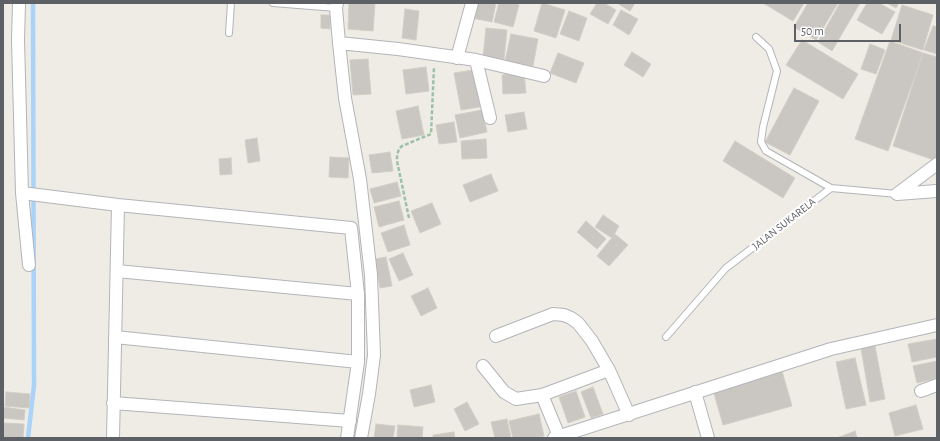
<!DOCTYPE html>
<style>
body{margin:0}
#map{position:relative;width:940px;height:441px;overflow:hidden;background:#eeece5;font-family:"Alegreya Sans",sans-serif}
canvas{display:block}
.frame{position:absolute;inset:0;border:4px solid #5d6064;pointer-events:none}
.scale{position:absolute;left:794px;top:24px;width:107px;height:18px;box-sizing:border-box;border:2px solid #5d6064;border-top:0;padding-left:5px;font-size:12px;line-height:14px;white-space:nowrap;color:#5d6064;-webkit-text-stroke:3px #fff;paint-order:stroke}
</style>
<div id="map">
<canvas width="940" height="441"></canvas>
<div class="frame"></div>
<div class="scale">50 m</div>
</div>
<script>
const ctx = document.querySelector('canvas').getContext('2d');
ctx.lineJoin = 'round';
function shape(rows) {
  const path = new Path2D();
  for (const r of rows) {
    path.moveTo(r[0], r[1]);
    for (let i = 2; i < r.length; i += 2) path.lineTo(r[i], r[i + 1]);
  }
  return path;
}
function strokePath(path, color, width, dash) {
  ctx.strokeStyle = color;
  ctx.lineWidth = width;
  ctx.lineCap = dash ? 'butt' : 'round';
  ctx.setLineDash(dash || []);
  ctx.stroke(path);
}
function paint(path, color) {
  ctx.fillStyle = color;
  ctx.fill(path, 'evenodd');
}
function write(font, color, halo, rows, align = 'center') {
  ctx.font = font + ' "Alegreya Sans",sans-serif';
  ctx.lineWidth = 4;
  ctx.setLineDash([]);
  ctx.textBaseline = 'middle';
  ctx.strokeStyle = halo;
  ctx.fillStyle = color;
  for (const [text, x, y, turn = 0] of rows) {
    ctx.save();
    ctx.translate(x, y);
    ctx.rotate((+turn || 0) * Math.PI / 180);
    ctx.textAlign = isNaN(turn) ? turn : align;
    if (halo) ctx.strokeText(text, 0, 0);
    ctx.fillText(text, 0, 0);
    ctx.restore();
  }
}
const stream = shape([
 [28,438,34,385,33,3]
]);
const building = shape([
 [349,3,375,3,373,31,348,29,349,3],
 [476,3,496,3,492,22,472,18,476,3],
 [499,3,513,3,519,5,513,27,494,22,499,3],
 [542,3,565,10,556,38,534,31,542,3],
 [597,3,604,3,616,10,608,24,590,14,597,3],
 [617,3,635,3,630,11,617,3],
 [763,3,804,3,793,21,763,3],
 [808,3,838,3,816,40,794,27,808,3],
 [840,3,860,3,832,51,818,42,840,3],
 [867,3,879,3,895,12,882,34,857,20,867,3],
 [887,3,899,3,896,8,887,3],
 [902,5,933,15,923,50,891,40,902,5],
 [405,9,419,11,416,40,402,38,405,9],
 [621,10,638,19,629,35,613,25,621,10],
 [569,11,587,18,579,41,560,34,569,11],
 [321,15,330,15,330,29,321,28,321,15],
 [933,26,937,27,937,54,924,50,933,26],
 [486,28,507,30,504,59,483,57,486,28],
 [511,34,538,39,533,66,505,61,511,34],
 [802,40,858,74,843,99,786,65,802,40],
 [890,41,923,53,888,151,855,139,890,41],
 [870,44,885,50,876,74,861,69,870,44],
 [632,52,651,64,643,77,624,65,632,52],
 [558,53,584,63,576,83,550,73,558,53],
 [923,53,937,57,937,161,893,146,923,53],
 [368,59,371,94,353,95,350,60,368,59],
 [426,67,429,91,406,94,403,70,426,67],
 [473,70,480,107,461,110,454,73,473,70],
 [524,73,526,93,503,94,502,75,524,73],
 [794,88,819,101,790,155,765,142,794,88],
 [418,106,424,135,402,139,396,111,418,106],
 [482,110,487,132,460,138,455,115,482,110],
 [524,112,527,129,508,132,505,115,524,112],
 [454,122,457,142,439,144,436,125,454,122],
 [257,138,260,161,248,163,245,140,257,138],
 [486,139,487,158,462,159,461,141,486,139],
 [735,141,795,178,783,198,723,161,735,141],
 [390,152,393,171,372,173,369,155,390,152],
 [330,157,349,158,348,178,329,177,330,157],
 [231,158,232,174,220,175,219,159,231,158],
 [491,174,498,191,470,202,463,185,491,174],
 [397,182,401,196,374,203,370,189,397,182],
 [399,201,404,220,379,227,374,207,399,201],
 [432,203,441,224,420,233,411,211,432,203],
 [603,215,619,226,612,238,595,227,603,215],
 [586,221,606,239,597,249,577,232,586,221],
 [404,225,410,245,388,252,381,233,404,225],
 [615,234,628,245,609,266,597,256,615,234],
 [403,253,413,275,399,281,389,259,403,253],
 [386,257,392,286,380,288,375,259,386,257],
 [428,288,437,308,421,316,411,296,428,288],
 [937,339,937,357,912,362,908,344,937,339],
 [875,346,885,399,870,402,861,348,875,346],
 [855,358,866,405,846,409,836,362,855,358],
 [937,361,937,378,917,383,913,366,937,361],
 [782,371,792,406,723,425,713,390,782,371],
 [431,385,435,402,414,407,410,390,431,385],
 [593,387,603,414,591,418,581,392,593,387],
 [576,391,585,417,568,423,559,397,576,391],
 [6,392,30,394,29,408,5,406,6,392],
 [467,402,479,424,465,431,454,409,467,402],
 [916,405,923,429,895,436,889,413,916,405],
 [3,407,25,410,24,420,3,418,3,407],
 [539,414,544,436,535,438,513,438,509,421,539,414],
 [507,419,511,438,495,438,491,422,507,419],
 [3,423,24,424,23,438,3,438,3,423],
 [376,424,395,426,393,438,374,438,376,424],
 [398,425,423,427,422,438,397,438,398,425],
 [855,431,857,438,837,438,855,431],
 [454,432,455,438,433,438,433,435,454,432]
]);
const path = shape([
 [409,218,397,161,397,155,399,149,402,146,431,134,434,67]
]);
const lane = shape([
 [273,3,336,8],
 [229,33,231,3],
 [756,37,769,49,777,71,763,127,761,142,766,151,831,188],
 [666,337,726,268,831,188,897,194]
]);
const street = shape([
 [19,3,18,40,22,193,29,265],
 [337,3,336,8,339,43,345,98,360,179,371,275,374,355,369,394,361,438],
 [339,43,398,49,476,60,544,76],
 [457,58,472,3],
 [476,60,490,118],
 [22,193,118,205,351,228,358,294,358,362,347,438],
 [897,194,937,164],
 [897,194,937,191],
 [117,271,358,294],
 [496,336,553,314,564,315,571,318,578,323,592,341,609,370,629,415],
 [115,337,358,362],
 [483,366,504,392,516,399,542,395,559,436],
 [921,391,937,385],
 [695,392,708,438],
 [542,395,609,370],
 [113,403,350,421],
 [113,438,118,205],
 [554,438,831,349,937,325]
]);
const streetNames = [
 ["JALAN SUKARELA",784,224,-38]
];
strokePath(stream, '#aad3f9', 4.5);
paint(building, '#cac7c2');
strokePath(building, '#d2cec4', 1);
strokePath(lane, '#b2b5b9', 8);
strokePath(street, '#b2b5b9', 14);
strokePath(path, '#9bc2a8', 2.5, [4, 2]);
strokePath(lane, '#fff', 6);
strokePath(street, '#fff', 12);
write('11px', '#5d6064', '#fff', streetNames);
</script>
